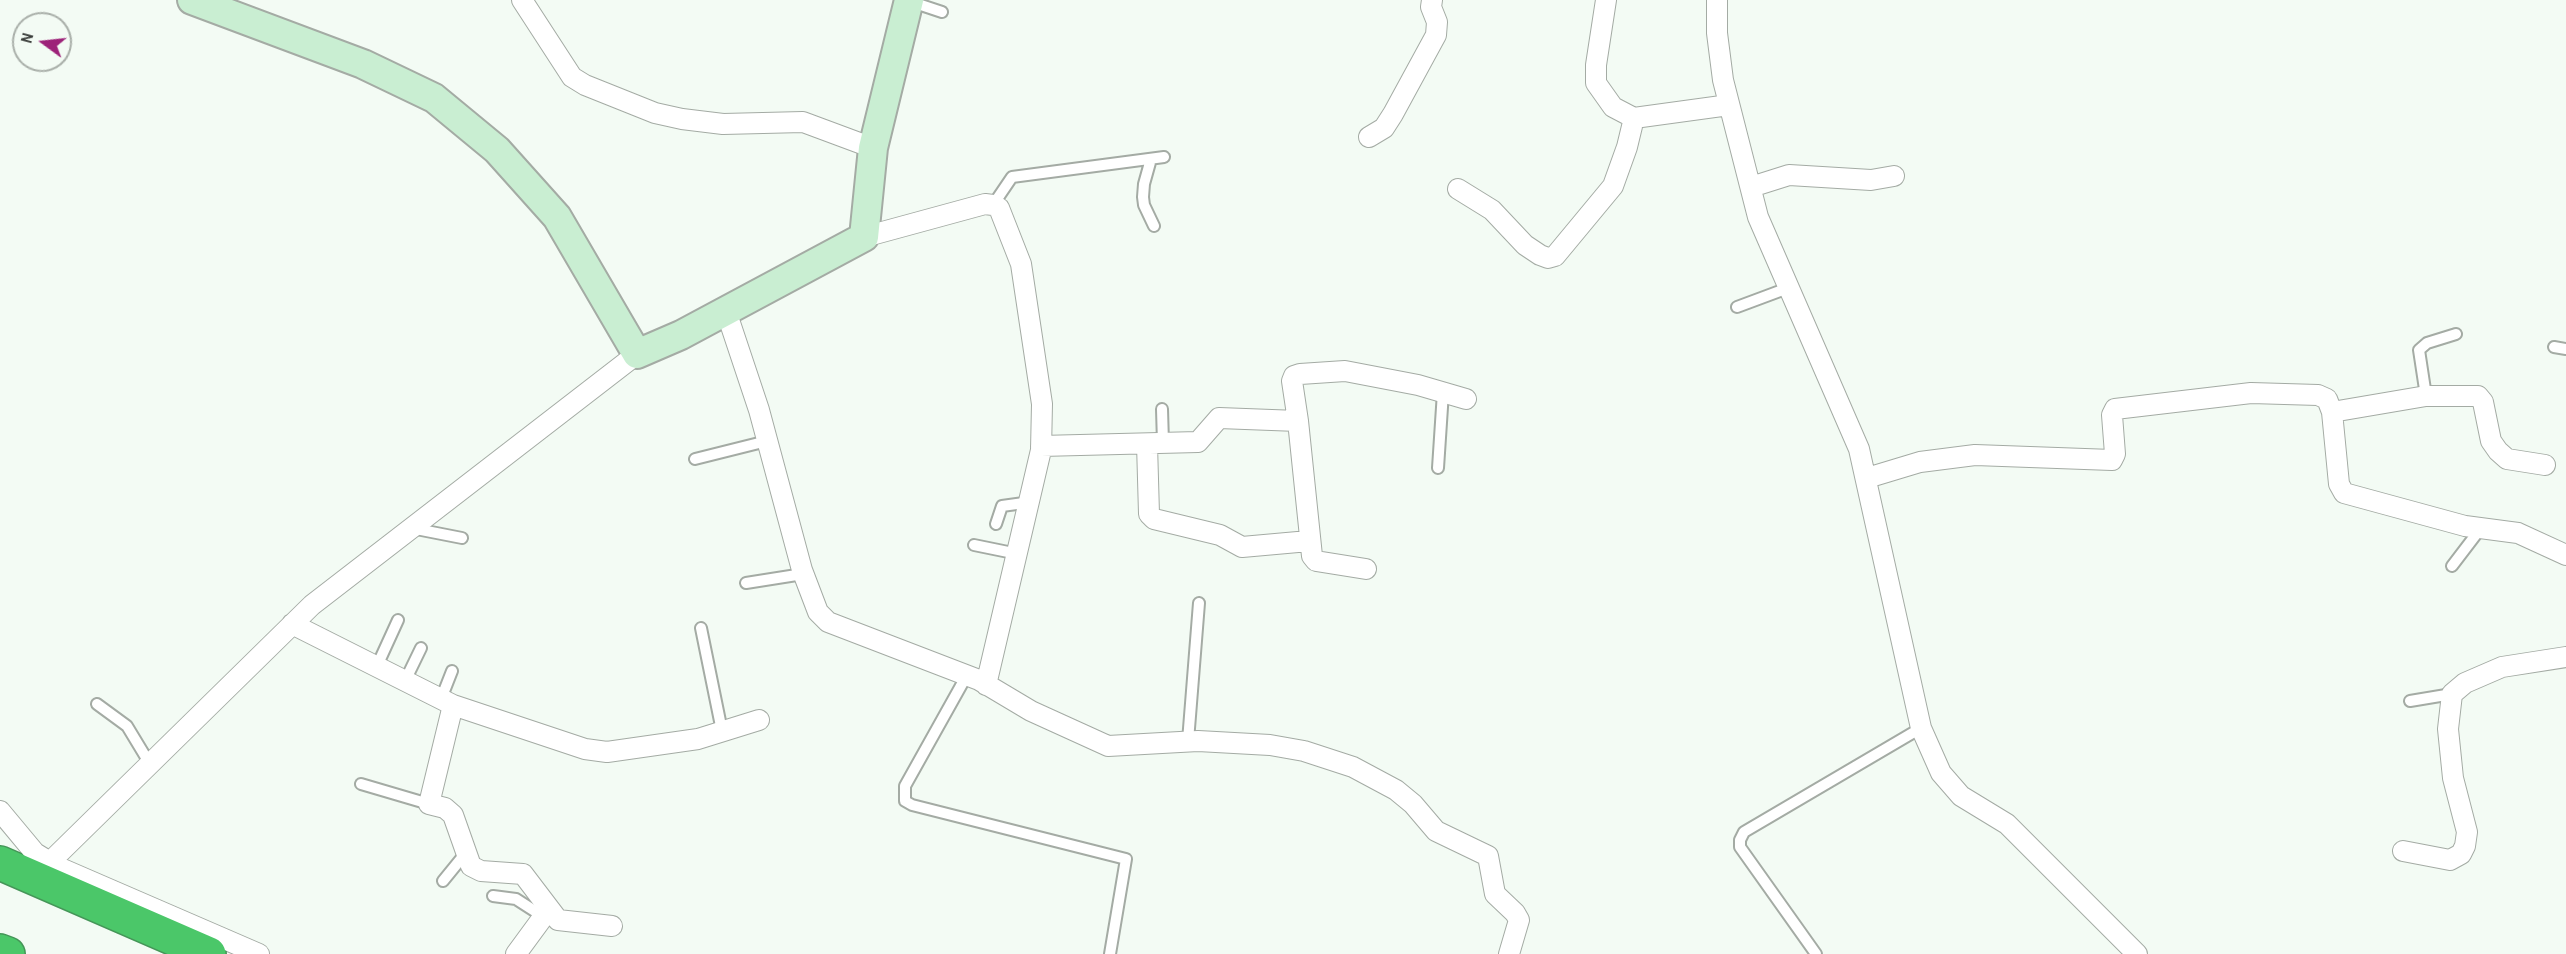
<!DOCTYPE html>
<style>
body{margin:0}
#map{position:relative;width:2566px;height:954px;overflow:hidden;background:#f3fbf4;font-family:"Archivo Narrow",sans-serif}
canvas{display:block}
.north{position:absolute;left:12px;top:12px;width:60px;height:60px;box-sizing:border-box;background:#f3fbf4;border:2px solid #a9afa9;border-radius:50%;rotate:285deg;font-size:16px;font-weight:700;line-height:24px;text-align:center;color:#393c39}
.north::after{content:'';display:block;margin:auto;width:21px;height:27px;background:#9d2279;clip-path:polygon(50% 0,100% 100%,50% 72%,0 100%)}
</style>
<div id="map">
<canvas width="2566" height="954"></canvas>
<div class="north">N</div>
</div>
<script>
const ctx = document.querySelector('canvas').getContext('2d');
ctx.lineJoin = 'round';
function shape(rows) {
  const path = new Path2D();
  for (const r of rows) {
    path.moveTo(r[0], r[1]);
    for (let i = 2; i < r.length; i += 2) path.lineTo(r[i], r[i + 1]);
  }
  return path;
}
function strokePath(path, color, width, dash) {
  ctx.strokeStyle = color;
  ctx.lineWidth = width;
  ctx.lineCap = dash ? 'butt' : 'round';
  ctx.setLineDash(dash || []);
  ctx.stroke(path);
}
const lane = shape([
 [909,1,942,12],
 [1151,159,1144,184,1143,197,1144,205,1154,226],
 [993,205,1012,177,1164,157],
 [1737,307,1788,288],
 [2554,347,2566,349],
 [2426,396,2419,350,2427,343,2456,334],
 [1162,409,1163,443],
 [695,459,767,441],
 [1438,468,1443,392],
 [996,524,1002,506,1031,502],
 [411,528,462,538],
 [974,545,1018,554],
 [2452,566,2481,528],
 [746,583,803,574],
 [701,628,722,731],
 [377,666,398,620],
 [967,675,905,786,905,801,912,805,1126,859,1110,954],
 [405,681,421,648],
 [441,699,452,671],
 [2410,701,2452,694],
 [97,704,127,726,150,764],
 [1188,741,1199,603],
 [361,784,429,804],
 [443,881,465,854],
 [493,896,516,899,544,917],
 [1816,954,1740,847,1740,840,1744,832,1921,728]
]);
const street = shape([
 [522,0,572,77,585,85,655,113,682,119,723,124,803,122,873,148],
 [1606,0,1596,65,1596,83,1613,107,1634,118,1729,105],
 [1717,0,1717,33,1723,80,1758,217,1859,449,1921,728,1941,773,1961,796,2007,824,2137,954],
 [1369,137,1384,128,1393,114,1436,35,1437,22,1431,7,1432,0],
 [1751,187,1789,175,1871,180,1894,176],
 [1458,189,1492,210,1525,245,1540,255,1548,258,1555,256,1613,186,1627,147,1634,118],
 [864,237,985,204,993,205,999,208,1021,264,1042,404,1041,450,986,685],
 [726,311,759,410,802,570,818,612,828,622,979,680,1031,711,1108,746,1198,741,1270,745,1304,751,1353,767,1396,790,1413,804,1436,831,1488,856,1495,894,1515,913,1519,920,1509,954],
 [2332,412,2426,396,2478,396,2483,402,2491,441,2498,451,2507,459,2545,465],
 [1298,421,1312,556,1316,561,1366,569],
 [1147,444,1149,514,1154,519,1220,535,1242,547,1309,541],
 [1041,446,1198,442,1219,418,1298,421,1292,381,1294,376,1300,374,1345,371,1418,385,1466,399],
 [1867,478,1920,462,1975,455,2112,460,2115,454,2112,415,2115,409,2251,393,2318,395,2327,399,2332,412,2339,484,2344,493,2465,526,2518,533,2566,555],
 [292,624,453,705,429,804,445,808,453,815,471,866,481,871,523,874,558,920,612,926],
 [453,705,585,749,607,752,698,739,759,720],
 [0,811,35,853,58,867,259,954],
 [2403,851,2450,860,2461,854,2465,846,2467,832,2453,778,2448,729,2452,694,2465,683,2502,667,2566,657],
 [50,862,312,605,637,354],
 [516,954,549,909]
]);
const secondary = shape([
 [192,0,363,64,434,98,497,150,557,217,637,354,681,335,864,237,873,148,909,0]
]);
const highway = shape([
 [0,863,209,954],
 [0,951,8,954]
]);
strokePath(lane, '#a4aba4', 14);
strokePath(street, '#a4aba4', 22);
strokePath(secondary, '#a4aba4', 32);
strokePath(highway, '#459658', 36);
strokePath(lane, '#fff', 10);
strokePath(street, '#fff', 20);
strokePath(secondary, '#c9eed2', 28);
strokePath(highway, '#4bc769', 33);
</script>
